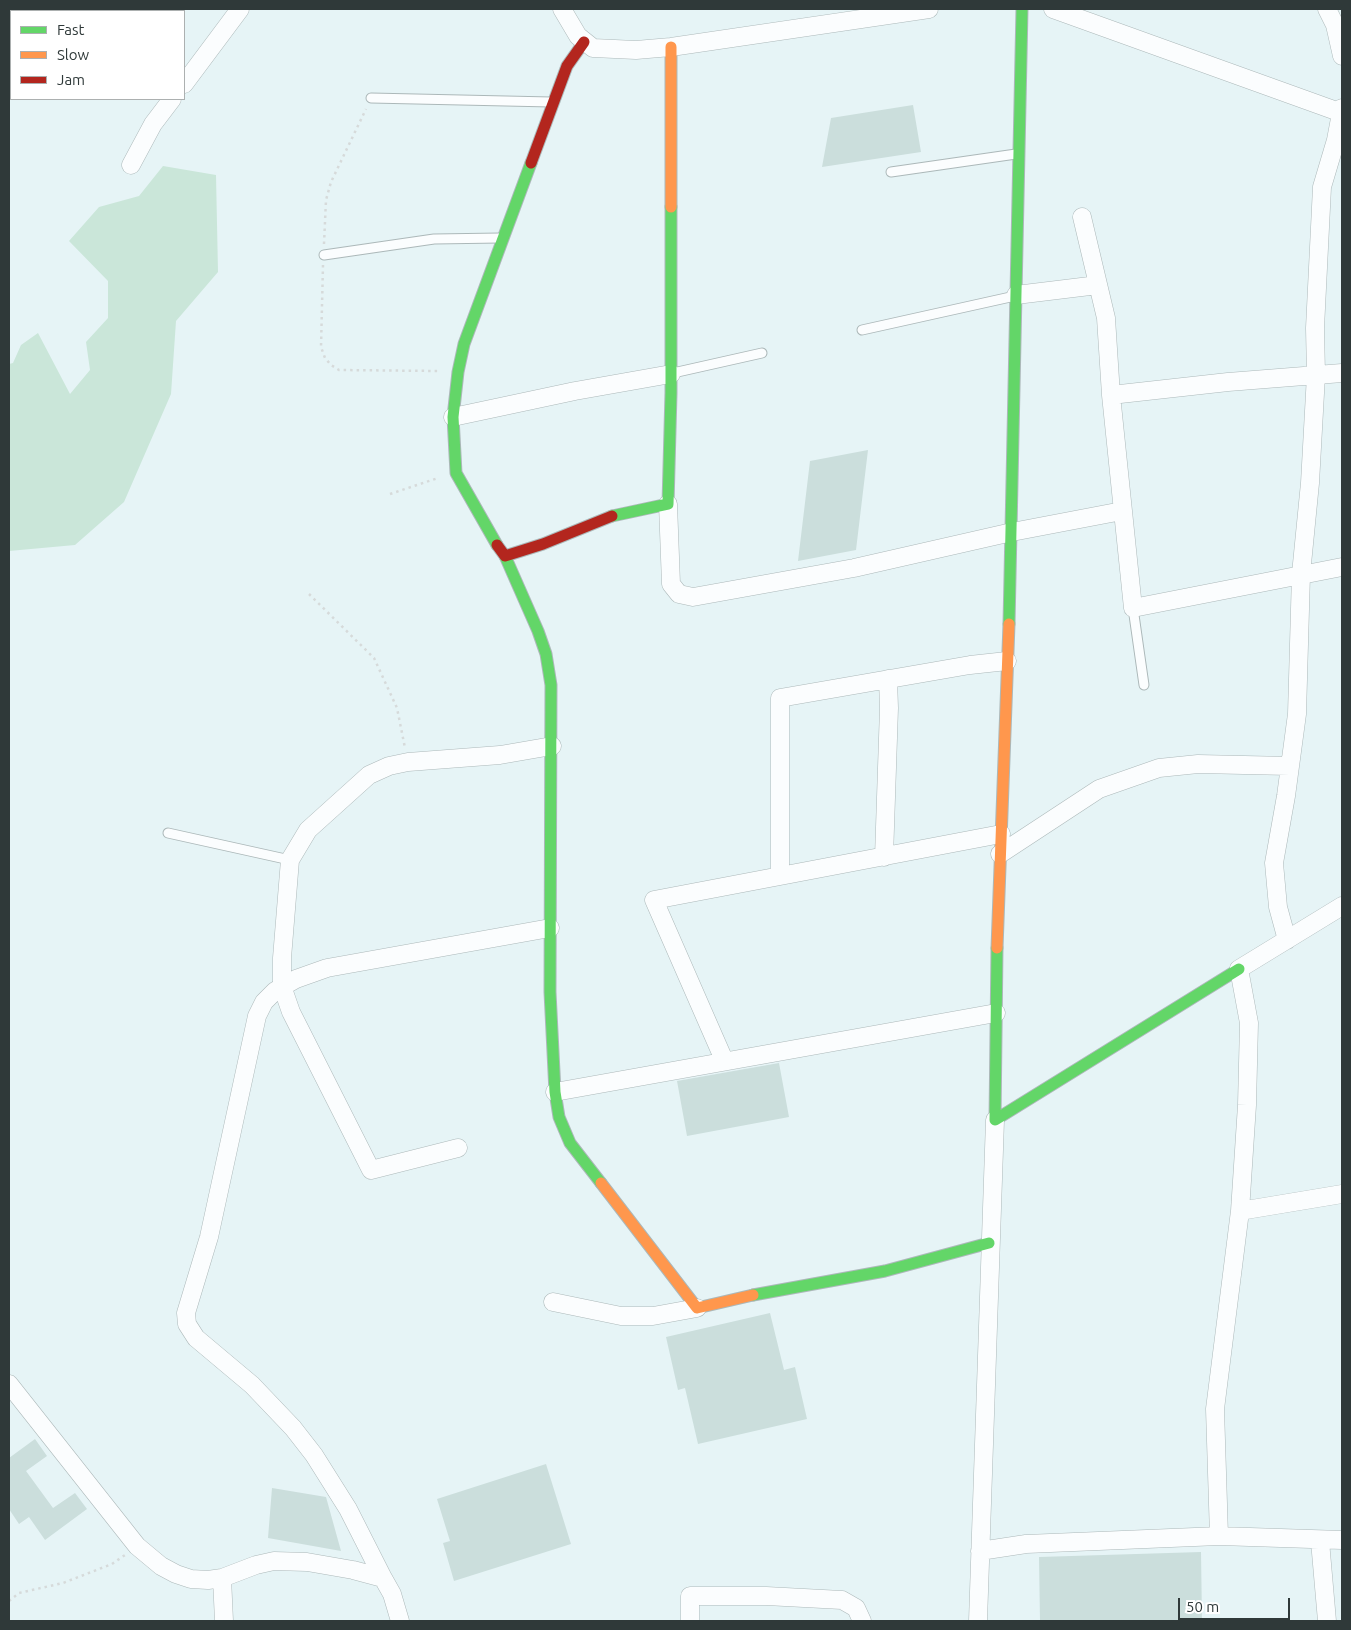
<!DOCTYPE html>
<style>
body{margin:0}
#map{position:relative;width:1351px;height:1630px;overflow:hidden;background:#e6f4f6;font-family:Ubuntu,sans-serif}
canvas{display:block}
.frame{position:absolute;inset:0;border:10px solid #2f3939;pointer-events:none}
.legend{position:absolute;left:10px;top:10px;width:175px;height:90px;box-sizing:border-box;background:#fff;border:1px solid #acb0b0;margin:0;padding:6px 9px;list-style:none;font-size:15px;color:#2f3939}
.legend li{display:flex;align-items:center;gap:10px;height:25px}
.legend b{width:25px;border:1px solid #acb0b0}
.scale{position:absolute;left:1178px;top:1598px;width:112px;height:22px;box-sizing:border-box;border:2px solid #2f3939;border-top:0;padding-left:6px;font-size:15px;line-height:18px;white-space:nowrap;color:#2f3939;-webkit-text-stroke:4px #fff;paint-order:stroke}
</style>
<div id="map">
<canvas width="1351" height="1630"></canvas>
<div class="frame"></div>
<ul class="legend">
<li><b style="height:6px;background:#63d668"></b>Fast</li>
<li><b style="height:6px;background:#ff974d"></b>Slow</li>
<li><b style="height:6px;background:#b3261e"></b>Jam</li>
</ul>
<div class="scale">50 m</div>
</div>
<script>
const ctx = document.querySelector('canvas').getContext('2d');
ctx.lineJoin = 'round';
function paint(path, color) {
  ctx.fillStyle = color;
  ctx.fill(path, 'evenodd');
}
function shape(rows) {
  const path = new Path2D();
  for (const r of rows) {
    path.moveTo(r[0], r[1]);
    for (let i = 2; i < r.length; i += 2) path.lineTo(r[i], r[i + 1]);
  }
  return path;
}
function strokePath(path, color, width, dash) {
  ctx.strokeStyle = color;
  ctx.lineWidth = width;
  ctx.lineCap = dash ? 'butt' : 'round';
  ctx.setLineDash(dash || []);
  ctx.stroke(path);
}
const green = shape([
 [163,166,216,175,218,272,176,321,171,394,124,502,75,545,9,551,9,364,13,363,21,345,38,333,70,394,90,370,86,342,108,318,108,281,69,241,99,207,139,196]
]);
const building = shape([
 [913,105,921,152,822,167,831,118],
 [868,450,856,550,798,561,810,461],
 [779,1063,789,1117,687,1136,677,1081],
 [770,1313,784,1370,795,1367,807,1419,698,1444,685,1388,678,1390,666,1337],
 [35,1439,47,1456,26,1471,53,1508,75,1493,87,1509,45,1540,29,1517,19,1524,9,1509,9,1458],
 [546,1464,571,1544,454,1581,443,1543,450,1541,437,1499],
 [272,1488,326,1497,341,1551,268,1538],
 [1201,1552,1202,1621,1040,1621,1039,1557]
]);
const path = shape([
 [324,244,326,200,331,182,366,109],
 [323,265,321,347,325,358,331,365,339,370,438,371],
 [390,494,438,478],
 [309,594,374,658,397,708,405,748],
 [9,1601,19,1593,63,1583,112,1564,125,1555]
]);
const lane = shape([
 [371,98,551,102],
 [891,172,1016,154],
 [324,255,434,239,500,238],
 [862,330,1015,296],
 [673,373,762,353],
 [1133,608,1144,685],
 [168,833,290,860]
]);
const street = shape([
 [562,9,578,36,593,48,636,50,671,47,929,9],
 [1053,9,1342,113],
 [1327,9,1335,25,1342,56],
 [9,20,11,16],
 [184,84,240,9],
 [131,165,153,124,172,99],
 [1082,217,1106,318,1111,395],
 [1016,295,1098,285],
 [1342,373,1228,382,1111,395,1133,608,1342,567],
 [453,417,575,391,671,374],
 [668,504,671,584,679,594,693,597,854,568,1012,532,1122,511],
 [1000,854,1099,789,1159,768,1198,764,1290,766],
 [884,857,889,708,888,679],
 [780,876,780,698,970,665,1007,661],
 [1342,906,1239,969,1249,1023,1247,1105,1240,1211,1342,1194],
 [1287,940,1278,907,1274,863,1286,796,1297,714,1301,574,1310,483,1316,375,1315,328,1322,187,1336,140,1342,108],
 [724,1060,654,900,1001,834],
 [555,1092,996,1013],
 [458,1148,371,1170,291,1012,282,986,282,958,290,860,308,830,369,775,389,766,408,762,500,755,552,746],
 [1240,1211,1215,1409,1219,1536,1342,1540],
 [553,1302,621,1316,653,1316,697,1308],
 [9,1384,137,1546,161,1566,176,1574,191,1579,208,1580,222,1578,256,1565,274,1561,307,1562,353,1570,383,1578,392,1594,400,1621],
 [1320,1541,1327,1621],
 [980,1551,1026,1544,1219,1536],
 [222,1578,224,1621],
 [383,1578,348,1509,314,1455,293,1428,252,1385,196,1338,187,1324,186,1313,209,1237,257,1016,264,1002,275,991,296,979,327,968,550,928],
 [690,1621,690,1596,766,1596,842,1600,856,1608,862,1621],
 [978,1621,995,1120]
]);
const fast = shape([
 [612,516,668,504,671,393,671,207],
 [497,545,456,473,453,417,458,372,464,344,531,163],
 [505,556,538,631,546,654,551,685,550,992,555,1092,559,1117,570,1143,601,1183],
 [1009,624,1022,9],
 [997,948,995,1120,1239,969],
 [753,1295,885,1271,989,1243]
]);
const slow = shape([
 [671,47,671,207],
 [997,948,1009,624],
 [601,1183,697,1308,753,1295]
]);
const jam = shape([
 [531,163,567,66,584,42],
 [497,545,505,556,543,544,612,516]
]);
paint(green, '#cae6d9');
paint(building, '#cbdedc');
strokePath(lane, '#acb8b9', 11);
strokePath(street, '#acb8b9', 19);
strokePath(fast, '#acb8b9', 13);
strokePath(slow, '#acb8b9', 13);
strokePath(jam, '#acb8b9', 13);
strokePath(path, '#d6dada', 2.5, [2.5, 4]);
strokePath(lane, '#fbfdfe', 9);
strokePath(street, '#fbfdfe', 18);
strokePath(fast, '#63d668', 11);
strokePath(slow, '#ff974d', 11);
strokePath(jam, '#b3261e', 11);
</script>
